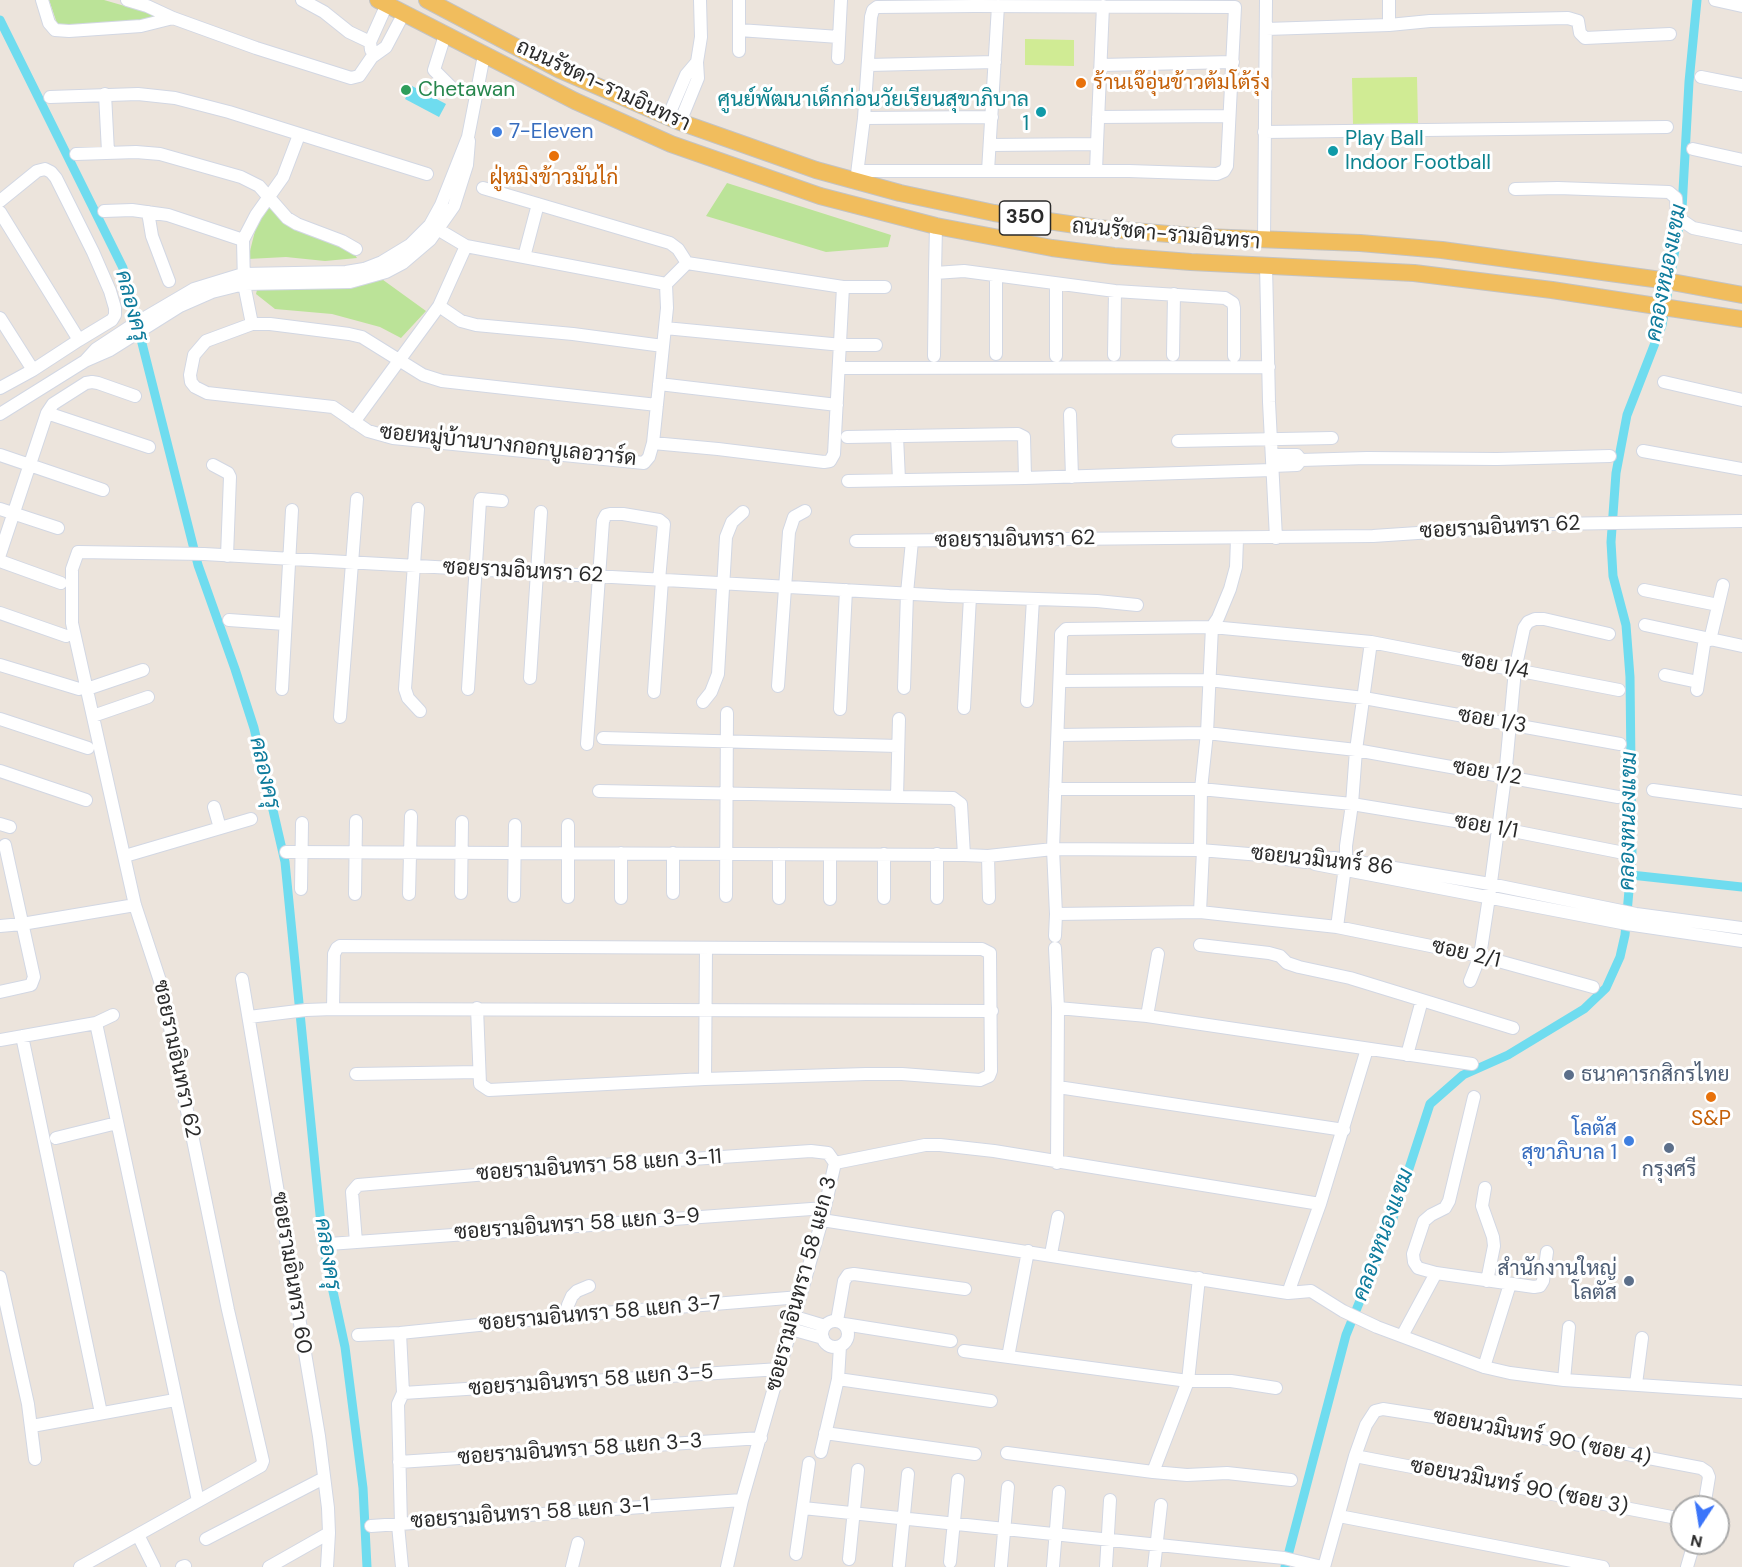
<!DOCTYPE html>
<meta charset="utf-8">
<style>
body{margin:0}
#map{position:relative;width:1742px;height:1567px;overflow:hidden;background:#ece4dc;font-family:"DM Sans",sans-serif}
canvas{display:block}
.north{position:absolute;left:1670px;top:1495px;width:60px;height:60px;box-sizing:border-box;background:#fff;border:2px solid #aaa;border-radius:50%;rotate:192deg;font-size:16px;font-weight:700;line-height:24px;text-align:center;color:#2a2a2a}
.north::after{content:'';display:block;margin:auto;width:21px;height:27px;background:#3b75fa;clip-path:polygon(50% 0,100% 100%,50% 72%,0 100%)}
</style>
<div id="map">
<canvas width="1742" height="1567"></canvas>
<div class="north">N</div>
</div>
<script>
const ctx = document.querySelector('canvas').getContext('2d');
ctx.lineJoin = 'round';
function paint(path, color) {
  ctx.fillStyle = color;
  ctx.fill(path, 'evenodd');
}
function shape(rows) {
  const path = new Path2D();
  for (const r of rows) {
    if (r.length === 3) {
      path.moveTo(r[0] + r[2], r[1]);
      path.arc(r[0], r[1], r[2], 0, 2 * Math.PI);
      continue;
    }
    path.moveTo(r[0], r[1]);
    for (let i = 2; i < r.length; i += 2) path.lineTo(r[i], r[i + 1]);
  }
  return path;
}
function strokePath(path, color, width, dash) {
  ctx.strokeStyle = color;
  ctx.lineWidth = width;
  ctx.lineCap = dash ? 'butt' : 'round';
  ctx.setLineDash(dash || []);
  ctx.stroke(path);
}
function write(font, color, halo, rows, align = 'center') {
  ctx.font = font + ' "DM Sans",Sarabun,sans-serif';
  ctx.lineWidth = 6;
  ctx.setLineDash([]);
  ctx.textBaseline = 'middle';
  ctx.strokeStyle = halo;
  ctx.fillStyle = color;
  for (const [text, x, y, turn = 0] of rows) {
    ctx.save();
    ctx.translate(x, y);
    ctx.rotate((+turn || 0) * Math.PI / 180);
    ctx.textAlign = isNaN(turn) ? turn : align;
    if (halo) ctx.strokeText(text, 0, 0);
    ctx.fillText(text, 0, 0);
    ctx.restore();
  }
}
const green = shape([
 [49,0,104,0,149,13,159,19,58,26],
 [727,183,891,235,888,247,826,252,706,216],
 [269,202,352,251,357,258,325,261,286,257,248,259,256,227],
 [379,277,426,311,401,338,380,327,332,314,275,309,256,294,258,286]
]);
const pitch = shape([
 [1025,39,1074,40,1074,66,1025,65],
 [1417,77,1418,123,1353,124,1352,78]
]);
const water = shape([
 [412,86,446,104,439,117,405,99]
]);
const canal = shape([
 [0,20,123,268,198,565,235,669,254,728,285,862,323,1245,345,1347,363,1488,367,1567],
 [1631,875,1742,887],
 [1285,1567,1346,1335,1390,1227,1430,1104,1463,1075,1508,1055,1584,1009,1606,988,1620,957,1625,935,1632,857,1630,677,1626,625,1613,576,1611,542,1616,473,1627,415,1662,325,1682,209,1689,82,1697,0]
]);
const minor = shape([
 [42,0,49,23,55,30,69,31,141,26,173,18],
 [127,0,147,6,173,18,256,48,351,78,359,76,372,57,386,47,404,13],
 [302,0,324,12,349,32,370,42],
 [739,0,739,51],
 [1389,0,1389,25],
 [1715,0,1742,6],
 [1266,29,1389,25,1430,21,1568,18,1578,21,1580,33,1585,38,1670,34],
 [739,30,839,37],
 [445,35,434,70,452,88],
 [371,50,370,42,387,4],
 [838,58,841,0],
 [868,65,995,62],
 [1101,65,1233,62],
 [1701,77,1742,85],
 [105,94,108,152],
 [50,97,138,94,175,98,229,112,427,174],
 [668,117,686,75,697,62],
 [1098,117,1229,116],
 [864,118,992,117],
 [680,122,698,78,697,62,701,37,700,0],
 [1264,132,1667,127],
 [990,145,1097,144,1103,6],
 [1693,149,1742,160],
 [76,154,136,152,160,154,241,177,259,186,287,218,297,224,342,241,356,249],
 [988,171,998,6],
 [1096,171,1097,144],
 [856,182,864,118,871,17,873,10,877,7,975,6,1235,7,1227,166,1224,171,1217,174,1129,171,859,171],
 [483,188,670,243,678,249,687,263],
 [1515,189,1558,188,1669,192,1676,198,1677,217,1693,228,1742,238],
 [0,201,37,171,45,169,51,172,56,178,93,252,110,291,115,308,115,315,112,320,79,340],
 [104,211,132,210,168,215,243,240],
 [0,212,79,340,33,370],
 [148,212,152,236,169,281],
 [936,226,935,273,964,271,1115,291,1225,298,1233,303,1234,308,1234,356],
 [434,227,466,246,666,284],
 [1264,239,1266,0],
 [524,257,538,204],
 [1266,265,1269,402,1276,538],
 [996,276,996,354],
 [1056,284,1056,356],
 [439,306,461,321,476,325,573,334,663,346],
 [0,318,33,370,0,388],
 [252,324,244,284,243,240,256,215,283,177,299,135],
 [665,328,842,345,876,345],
 [1114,355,1115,291],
 [1173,355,1174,294],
 [934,356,935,273],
 [87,360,110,350,180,306,212,292,244,284,350,282,386,272,403,263,430,240,454,206,467,165,469,141],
 [845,368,1269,367],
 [1664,382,1742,400],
 [659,384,837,405],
 [657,405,442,381,423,375,362,337,349,334,270,324,252,324,206,341,194,355,190,375,191,382,195,387,207,393,333,407,368,431,393,438,644,463,649,457,653,443,667,308,666,284,687,263,843,287,885,287],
 [47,413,149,447],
 [0,414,85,361,96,349,131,326,194,289,243,274,346,272,364,269,382,262,410,245,430,225,441,205,468,137,484,55],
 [1070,414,1072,477],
 [354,422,439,306,466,246],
 [897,436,899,480],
 [847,437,1018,434,1024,437,1025,478],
 [1178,441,1332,438],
 [653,443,718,449,824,462,830,461,834,454,843,287],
 [1643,451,1742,469],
 [0,455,103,490],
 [1272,455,1297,455,1301,460,1367,458,1497,459,1610,456],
 [213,465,228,473,230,477,227,556],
 [1272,466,1297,465,1301,460],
 [848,481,1025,478,1272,470],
 [0,509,58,528],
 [418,509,405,689,408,698,420,711],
 [856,541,1373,536,1551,524,1742,521],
 [0,554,47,413,53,404,86,383,92,382,98,383,135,396],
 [0,561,61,583],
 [1644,590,1718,605],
 [0,613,66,636],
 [229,620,285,624],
 [1645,625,1742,646],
 [1710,640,1723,585],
 [0,665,79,689],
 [1665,675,1698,682],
 [530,678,541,512],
 [1060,681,1209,680,1364,698,1620,744],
 [778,686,789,532,794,517,805,511],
 [904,688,907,593,912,541],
 [87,689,143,670],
 [282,689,292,510],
 [468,689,480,501,481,499,502,501],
 [1697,690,1705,638],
 [654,692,662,580],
 [1027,701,1033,599],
 [703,702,711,692,718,674,726,537,732,522,743,512],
 [964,708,970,597],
 [840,709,846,590],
 [93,716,148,697],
 [340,717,357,499],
 [0,719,88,748],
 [1058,735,1207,733,1356,750,1618,797],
 [603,738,898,746],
 [587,744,603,521,606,515,610,514,623,514,659,520,664,524,659,580],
 [0,771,86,800],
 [1055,789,1201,789,1352,804,1498,828,1619,852],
 [1653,790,1742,802],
 [599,791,953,798,961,804,964,855,988,856,1053,849,1200,850,1261,855,1305,862,1334,858,1490,884,1636,914,1742,928],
 [897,797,899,719],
 [214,807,220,828],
 [0,824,10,827],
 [1200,850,1201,789,1207,733,1212,627,1218,618,1230,589,1236,567,1237,539],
 [286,852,964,855],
 [125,856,251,819],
 [988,856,989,898],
 [1315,864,1627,924,1742,941],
 [301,889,302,823],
 [461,893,462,822],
 [673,893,673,853],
 [355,894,356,821],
 [409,894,411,816],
 [514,896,515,825],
 [726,896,727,713],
 [568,897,568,825],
 [621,898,621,853],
 [779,898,779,854],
 [884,898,884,854],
 [937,898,937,854],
 [830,899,830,855],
 [1200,912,1203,850],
 [1056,914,1200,912,1337,927,1480,956,1593,987],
 [0,926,22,924,135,905],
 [1337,927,1346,859,1346,846,1352,804,1356,750,1371,642],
 [1055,936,1056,914,1053,849,1061,638,1061,634,1066,629,1212,627,1371,642,1619,690],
 [1200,945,1269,953,1280,956,1287,963,1299,967,1350,978,1513,1028],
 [1055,948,1058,1008,1057,1163],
 [242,979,319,1436,328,1508,329,1533,327,1567],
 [1470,981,1480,956,1489,897,1505,777,1515,670,1524,628,1528,622,1535,619,1544,619,1609,634],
 [0,992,31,985,34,977,5,845],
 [1058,1008,1147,1016,1472,1064],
 [333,1009,334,954,337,948,340,946,982,949,990,953,991,1071,989,1076,980,1080,902,1074,866,1074,705,1079,489,1090,480,1084,477,1008],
 [1147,1016,1158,954],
 [249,1017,306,1010,333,1009,992,1011],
 [96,1023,198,1501],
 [22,1036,101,1413],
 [0,1040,96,1023,113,1015],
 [1407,1055,1422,1000],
 [356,1074,479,1072],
 [705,1079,706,948],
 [1058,1087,1344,1130],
 [56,1138,117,1123],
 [835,1163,925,1145,940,1145,994,1151,1320,1204],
 [1485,1188,1482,1206,1493,1237,1494,1246,1487,1281],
 [822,1220,1288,1293,1311,1291,1343,1311,1377,1327,1484,1367,1510,1373,1564,1380,1742,1392],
 [356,1242,352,1192,358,1185,558,1168,811,1151,828,1153,835,1163],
 [329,1244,825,1208],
 [1051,1254,1058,1217],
 [1436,1273,1534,1287,1540,1286,1543,1281,1547,1252],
 [0,1277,28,1404,35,1459],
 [1288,1293,1320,1204,1367,1049],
 [567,1316,568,1305,572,1296,577,1291,589,1286],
 [795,1317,825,1326],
 [837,1321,844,1281,848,1275,854,1274,965,1289],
 [835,1334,13],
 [844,1324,951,1341],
 [791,1329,823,1338],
 [400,1333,403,1393,398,1404,401,1525],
 [358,1335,400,1333,567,1316,800,1297],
 [1402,1336,1436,1273,1418,1268,1414,1262,1413,1254,1424,1221,1431,1215,1445,1208,1449,1201,1474,1097],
 [964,1351,1188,1381,1231,1381,1276,1388],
 [1008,1357,1028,1251],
 [1484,1367,1510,1284],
 [838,1379,991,1401],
 [1564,1380,1569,1327],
 [1636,1384,1642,1338],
 [403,1393,780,1369],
 [32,1426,175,1400],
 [825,1433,975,1454],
 [821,1452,838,1379,840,1346],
 [1007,1453,1153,1472,1187,1475,1227,1473,1291,1480],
 [1355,1456,1682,1519],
 [399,1462,761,1438],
 [1153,1472,1188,1381,1199,1278],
 [803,1508,1284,1558,1322,1567],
 [1339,1516,1603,1567],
 [398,1525,402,1567],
 [371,1526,742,1500],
 [138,1535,154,1567],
 [206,1539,324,1478],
 [796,1554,809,1463],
 [849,1559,858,1470],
 [950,1562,958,1480],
 [899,1565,908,1474],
 [1001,1566,1008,1487],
 [80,1567,261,1466,263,1461,228,1310,161,984,135,905,72,623,72,569,78,552,204,554,949,596,1097,601,1137,605],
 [182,1567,185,1566],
 [269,1567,329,1533],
 [572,1567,578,1543],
 [727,1567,742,1500,822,1220,835,1163],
 [1053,1567,1059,1492],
 [1106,1567,1110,1500],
 [1154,1567,1161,1505],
 [1324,1567,1355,1456,1366,1425,1375,1411,1383,1409,1434,1417,1701,1468,1707,1472,1709,1477,1704,1507],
 [1687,1567,1694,1543]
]);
const major = shape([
 [378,0,575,101,671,144,820,196,936,226,1052,248,1114,256,1191,262,1414,273,1552,290,1742,319],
 [427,0,560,70,680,122,816,170,900,193,994,213,1096,228,1205,237,1360,243,1442,250,1661,280,1742,295]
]);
const markers = [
 [1081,83,6,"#e8710a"],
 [406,90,6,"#2e9e5b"],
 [1041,112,6,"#0f9aa8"],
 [497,132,6,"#3f7fe0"],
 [1333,151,6,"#0f9aa8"],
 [554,156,6,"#e8710a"],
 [1569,1075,6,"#5c6f8a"],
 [1711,1097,6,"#e8710a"],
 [1629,1141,6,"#3f7fe0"],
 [1669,1148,6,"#5c6f8a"],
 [1629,1281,6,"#5c6f8a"]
];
const shields = [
 [1025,218,51]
];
const shieldNames = [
 ["350",1025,218]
];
const foodNames = [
 ["ร้านเจ๊อุ่นข้าวต้มโต้รุ่ง",1093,83,"left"],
 ["ฝู่หมิงข้าวมันไก่",554,178],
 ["S&P",1711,1119]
];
const streetNames = [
 ["ถนนรัชดา-รามอินทรา",603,86,25],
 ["ถนนรัชดา-รามอินทรา",1166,235,5],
 ["ซอยหมู่บ้านบางกอกบูเลอวาร์ด",508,446,6],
 ["ซอยรามอินทรา 62",1500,528,-3],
 ["ซอยรามอินทรา 62",1015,540,-1],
 ["ซอยรามอินทรา 62",523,572,3],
 ["ซอย 1/4",1495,666,11],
 ["ซอย 1/3",1492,721,10],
 ["ซอย 1/2",1487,773,10],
 ["ซอย 1/1",1486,827,10],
 ["ซอยนวมินทร์ 86",1322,861,6],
 ["ซอย 2/1",1466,954,13],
 ["ซอยรามอินทรา 62",176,1059,78],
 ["ซอยรามอินทรา 58 แยก 3-11",599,1166,-4],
 ["ซอยรามอินทรา 58 แยก 3-9",577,1225,-4],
 ["ซอยรามอินทรา 60",291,1273,81],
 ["ซอยรามอินทรา 58 แยก 3",802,1284,-75],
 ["ซอยรามอินทรา 58 แยก 3-7",600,1314,-5],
 ["ซอยรามอินทรา 58 แยก 3-5",591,1381,-4],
 ["ซอยนวมินทร์ 90 (ซอย 4)",1542,1438,11],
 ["ซอยรามอินทรา 58 แยก 3-3",580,1450,-4],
 ["ซอยนวมินทร์ 90 (ซอย 3)",1519,1487,11],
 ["ซอยรามอินทรา 58 แยก 3-1",530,1514,-4]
];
const leisureNames = [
 ["Chetawan",418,90]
];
const cultureNames = [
 ["ศูนย์พัฒนาเด็กก่อนวัยเรียนสุขาภิบาล",1029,100],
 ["1",1029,124],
 ["Play Ball",1345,139,"left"],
 ["Indoor Football",1345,163,"left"]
];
const shopNames = [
 ["7-Eleven",509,132],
 ["โลตัส",1617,1129,"right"],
 ["สุขาภิบาล 1",1617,1153,"right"]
];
const serviceNames = [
 ["ธนาคารกสิกรไทย",1581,1075],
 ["กรุงศรี",1669,1170,"center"],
 ["สำนักงานใหญ่",1617,1269,"right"],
 ["โลตัส",1617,1293,"right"]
];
const waterNames = [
 ["คลองหนองแขม",1667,273,-79],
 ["คลองครุ",131,306,75],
 ["คลองครุ",264,773,77],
 ["คลองหนองแขม",1629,821,-89],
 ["คลองหนองแขม",1384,1235,-70],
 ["คลองครุ",327,1254,81]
];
paint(green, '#bbe398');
paint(pitch, '#d0eb94');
paint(water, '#6fdcef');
strokePath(canal, '#6fdcef', 9);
strokePath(minor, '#d2d7e3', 14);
strokePath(major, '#c3c3c3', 18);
strokePath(minor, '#fff', 12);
strokePath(major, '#f1bd5d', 16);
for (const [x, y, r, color] of markers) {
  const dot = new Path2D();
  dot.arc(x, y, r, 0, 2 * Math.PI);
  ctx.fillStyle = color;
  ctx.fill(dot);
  strokePath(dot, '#fff', 2);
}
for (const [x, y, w] of shields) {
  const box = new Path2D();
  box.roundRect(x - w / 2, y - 17, w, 34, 4.5);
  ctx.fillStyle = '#fff';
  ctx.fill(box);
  strokePath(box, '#2a2a2a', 1.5);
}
write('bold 20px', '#2a2a2a', null, shieldNames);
write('21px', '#c56008', '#fff', foodNames);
write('21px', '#2a2a2a', '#fff', streetNames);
write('21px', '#27864d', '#fff', leisureNames, 'left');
write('21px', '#0d838f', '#fff', cultureNames, 'right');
write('21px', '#366cbe', '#fff', shopNames, 'left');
write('21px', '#4e5e75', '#fff', serviceNames, 'left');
write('italic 22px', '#0d7b9c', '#fff', waterNames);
</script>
